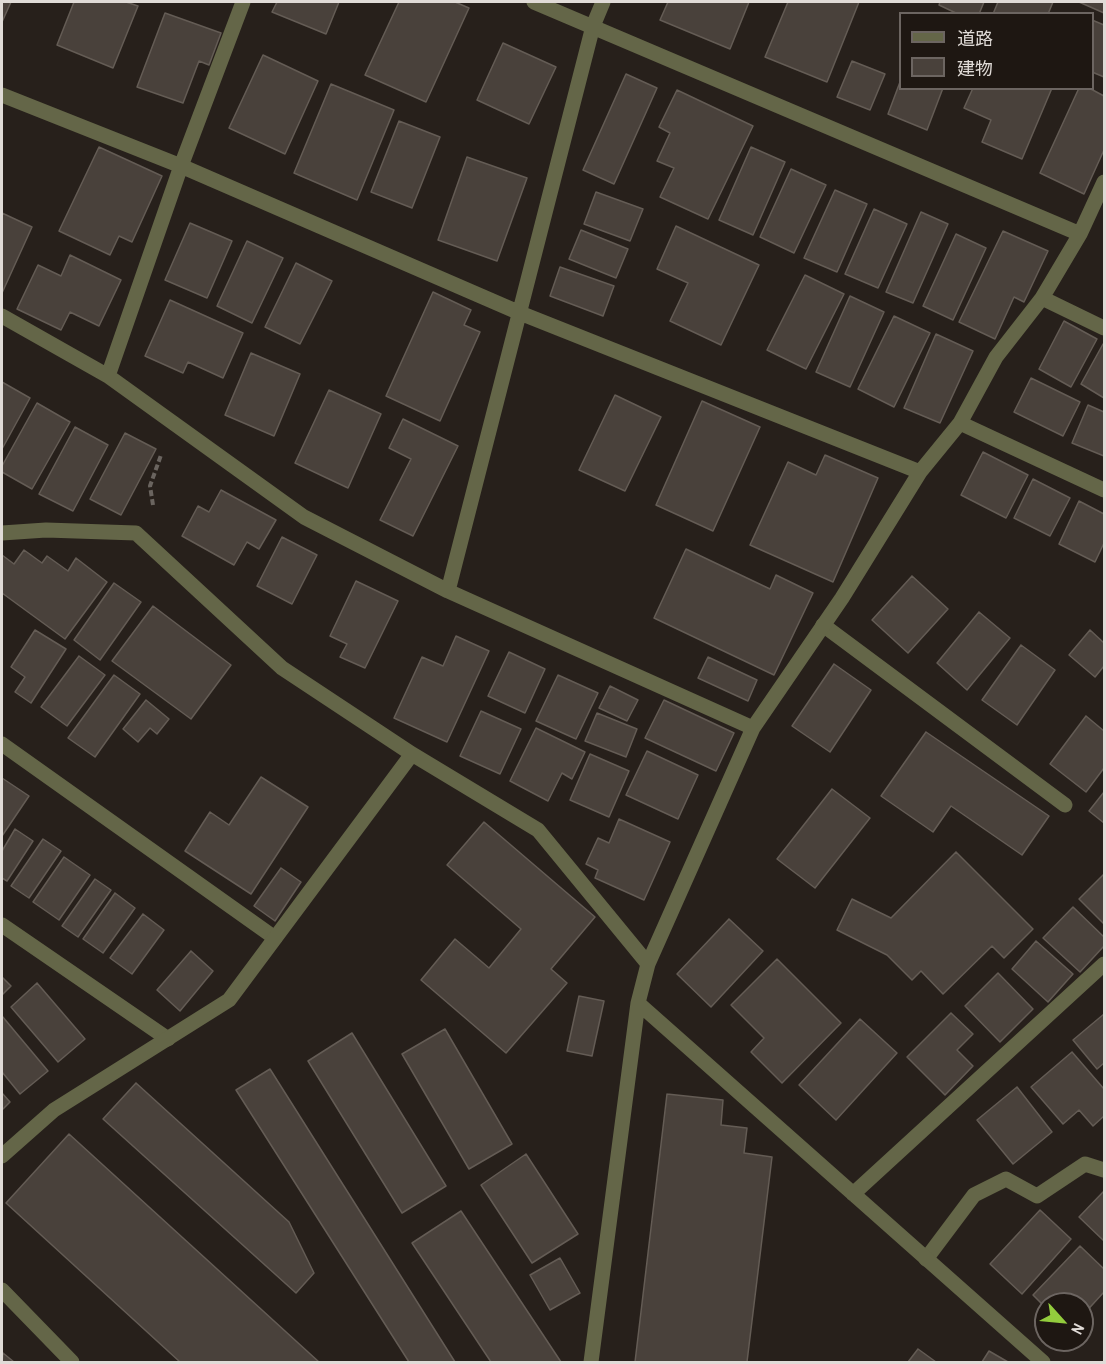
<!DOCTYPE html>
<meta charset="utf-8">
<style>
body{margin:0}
#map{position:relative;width:1106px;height:1364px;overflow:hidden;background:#27201b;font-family:"Archivo Narrow","Noto Sans JP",sans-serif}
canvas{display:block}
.frame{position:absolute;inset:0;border:3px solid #e0dbd7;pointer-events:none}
.legend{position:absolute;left:899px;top:12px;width:195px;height:78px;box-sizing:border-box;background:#1e1712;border:2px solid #6c6561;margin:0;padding:8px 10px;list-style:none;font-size:18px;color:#e0dbd7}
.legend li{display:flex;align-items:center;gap:12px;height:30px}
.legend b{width:30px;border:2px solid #6c6561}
.north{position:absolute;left:1034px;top:1292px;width:60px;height:60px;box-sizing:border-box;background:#1e1712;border:2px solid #6c6561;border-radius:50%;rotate:117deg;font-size:16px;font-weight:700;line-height:24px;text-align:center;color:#e0dbd7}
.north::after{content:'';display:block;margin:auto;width:21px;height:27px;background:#93cc3d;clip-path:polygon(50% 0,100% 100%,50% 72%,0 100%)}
</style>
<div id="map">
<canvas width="1106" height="1364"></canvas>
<div class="frame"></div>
<ul class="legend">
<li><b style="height:8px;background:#646648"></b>道路</li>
<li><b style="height:16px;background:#49413b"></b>建物</li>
</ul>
<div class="north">N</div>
</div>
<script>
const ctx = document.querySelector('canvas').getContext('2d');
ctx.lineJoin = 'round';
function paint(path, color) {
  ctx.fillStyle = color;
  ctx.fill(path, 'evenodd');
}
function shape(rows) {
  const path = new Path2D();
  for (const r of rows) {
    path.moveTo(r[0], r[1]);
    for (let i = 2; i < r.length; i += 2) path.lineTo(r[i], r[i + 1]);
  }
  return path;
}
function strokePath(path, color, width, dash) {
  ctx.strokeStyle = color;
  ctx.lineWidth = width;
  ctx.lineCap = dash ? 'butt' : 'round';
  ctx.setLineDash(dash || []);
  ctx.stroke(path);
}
const building = shape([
 [2,2,11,2,2,22,2,2],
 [74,2,126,2,138,6,113,68,57,45,74,2],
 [277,2,339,2,326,34,272,12,277,2],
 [399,2,455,2,469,8,426,102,365,75,399,2],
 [668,2,749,2,730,49,660,20,668,2],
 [788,2,859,2,827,82,765,57,788,2],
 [940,2,984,2,979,14,958,14,939,5,940,2],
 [998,2,1053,2,1048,14,993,14,998,2],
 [1079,2,1104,2,1104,13,1079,2],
 [165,13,221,33,209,65,199,61,183,103,137,87,165,13],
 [1092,20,1104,25,1104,77,1092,72,1092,20],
 [503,43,556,67,529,124,477,100,503,43],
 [263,55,318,81,285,154,229,128,263,55],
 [852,61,885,74,870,110,837,97,852,61],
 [626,74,657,88,614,184,583,170,626,74],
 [900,82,900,88,943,88,927,130,888,114,900,82],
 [331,84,394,110,357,200,294,173,331,84],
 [973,88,1052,88,1022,159,982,142,991,120,964,108,973,88],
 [1079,88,1089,88,1104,96,1104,150,1084,194,1040,173,1079,88],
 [677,90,753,126,708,219,660,197,674,168,657,161,670,133,659,127,677,90],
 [399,121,440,137,412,208,371,192,399,121],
 [99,147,162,176,132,242,119,236,110,255,59,231,99,147],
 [751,147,785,162,753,235,719,220,751,147],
 [467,157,527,178,497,261,438,240,467,157],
 [791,169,826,185,794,253,760,237,791,169],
 [835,190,867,204,837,272,804,258,835,190],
 [596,192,643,209,630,241,584,224,596,192],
 [874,209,907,224,878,288,845,274,874,209],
 [921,212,948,224,913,303,886,292,921,212],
 [2,213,32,227,2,293,2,213],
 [190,223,232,241,207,298,165,280,190,223],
 [676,226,759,265,721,345,670,321,688,283,657,269,676,226],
 [581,230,628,249,616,278,569,259,581,230],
 [1003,231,1048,251,1024,302,1014,297,995,339,959,322,1003,231],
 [956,234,986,248,953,320,923,306,956,234],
 [247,241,283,258,252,323,217,306,247,241],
 [70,255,121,280,99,326,70,312,61,330,17,309,38,265,61,276,70,255],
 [296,263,332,281,300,344,265,327,296,263],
 [560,267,614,286,603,316,550,296,560,267],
 [805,275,844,294,806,369,767,350,805,275],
 [433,292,471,310,464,325,480,332,440,421,386,396,433,292],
 [850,296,884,312,850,387,816,372,850,296],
 [170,300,243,333,223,378,188,362,183,373,145,356,170,300],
 [894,316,930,333,894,407,858,389,894,316],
 [1064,321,1097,339,1071,387,1039,369,1064,321],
 [936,334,973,351,940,423,904,408,936,334],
 [1103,344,1104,345,1104,398,1081,384,1103,344],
 [251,353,300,374,274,436,225,415,251,353],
 [1031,378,1080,402,1063,436,1014,412,1031,378],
 [2,382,30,398,2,449,2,382],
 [329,390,381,414,348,488,295,463,329,390],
 [615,395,661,417,625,491,579,470,615,395],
 [702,401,760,427,713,531,656,505,702,401],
 [37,403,70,422,32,489,2,472,2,466,37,403],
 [1088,405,1104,412,1104,456,1072,443,1088,405],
 [403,419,458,446,413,536,380,520,411,459,389,448,403,419],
 [75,427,108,445,73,511,39,494,75,427],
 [125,433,156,449,121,515,90,499,125,433],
 [983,452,1028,475,1006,518,961,495,983,452],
 [825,455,878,478,833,582,750,545,788,462,816,475,825,455],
 [1033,479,1070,498,1050,536,1014,518,1033,479],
 [221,490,276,520,259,549,247,542,234,565,182,536,198,506,209,512,221,490],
 [1079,501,1104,514,1104,543,1095,562,1059,544,1079,501],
 [282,537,317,555,292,604,257,586,282,537],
 [686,549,770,589,776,575,813,593,774,675,654,618,686,549],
 [24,550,42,563,47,556,68,571,76,558,107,582,65,639,2,593,2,555,14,564,24,550],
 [912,576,948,609,908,653,872,620,912,576],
 [356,581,398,601,365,668,340,657,347,644,330,636,356,581],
 [114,583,141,602,100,660,74,640,114,583],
 [153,606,231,665,191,719,112,661,153,606],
 [979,612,1010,638,967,690,937,663,979,612],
 [35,630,66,649,31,703,15,692,25,677,11,667,35,630],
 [1090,630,1104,643,1104,666,1095,677,1069,655,1090,630],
 [456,636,489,651,447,742,394,718,422,657,443,666,456,636],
 [1021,645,1055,670,1017,725,982,700,1021,645],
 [509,652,545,669,525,713,488,696,509,652],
 [79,656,105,675,67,726,41,707,79,656],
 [708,657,757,680,748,701,698,678,708,657],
 [834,664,871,690,830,752,792,726,834,664],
 [114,675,140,694,95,757,68,738,114,675],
 [558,675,598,693,576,739,536,721,558,675],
 [610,686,638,700,627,721,599,708,610,686],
 [146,700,169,719,157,734,150,728,138,742,123,729,146,700],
 [664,700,734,733,716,771,645,738,664,700],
 [481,711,521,729,500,774,460,756,481,711],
 [597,713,637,729,626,757,585,741,597,713],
 [1086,716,1104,731,1104,768,1086,792,1050,764,1086,716],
 [536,728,585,752,572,779,562,773,548,801,510,781,536,728],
 [926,732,1049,816,1022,855,951,806,933,832,881,796,926,732],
 [647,751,698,775,678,819,626,795,647,751],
 [590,754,629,771,609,817,570,800,590,754],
 [261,777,308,807,251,894,185,851,210,812,229,825,261,777],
 [2,778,29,796,2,836,2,778],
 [832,789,870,818,815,888,777,859,832,789],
 [1104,792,1104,823,1089,811,1104,792],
 [619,819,670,842,644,900,595,878,598,870,586,864,598,838,609,843,619,819],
 [484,822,595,917,551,969,567,983,506,1053,421,980,455,939,489,968,521,929,447,865,484,822],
 [15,829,33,841,7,881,2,878,2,851,15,829],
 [43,839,61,851,29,898,11,886,43,839],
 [956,852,1033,929,1004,958,992,946,943,994,921,971,912,980,887,955,837,930,852,899,891,918,956,852],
 [64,857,90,875,59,920,33,902,64,857],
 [281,868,301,882,275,921,254,906,281,868],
 [1104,874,1104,924,1079,899,1104,874],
 [95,879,111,890,78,937,62,926,95,879],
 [115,893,135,908,103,953,83,939,115,893],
 [1073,907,1104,937,1104,946,1080,972,1043,938,1073,907],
 [143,914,164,930,132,974,110,958,143,914],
 [729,919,763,951,711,1007,677,974,729,919],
 [1036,941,1073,974,1048,1002,1012,969,1036,941],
 [191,951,213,971,180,1011,157,990,191,951],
 [777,959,841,1023,782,1083,751,1052,764,1038,731,1005,777,959],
 [998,973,1033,1009,1000,1042,965,1006,998,973],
 [2,977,11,986,2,995,2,977],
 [37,983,85,1039,58,1062,11,1007,37,983],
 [579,996,604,1001,592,1056,567,1051,579,996],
 [951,1013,973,1034,957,1050,973,1066,945,1095,907,1057,951,1013],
 [1104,1014,1104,1063,1097,1069,1073,1040,1104,1014],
 [2,1016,48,1071,20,1094,2,1072,2,1016],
 [860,1019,897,1053,836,1120,799,1085,860,1019],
 [445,1029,512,1144,469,1169,402,1054,445,1029],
 [352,1033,446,1186,402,1213,308,1061,352,1033],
 [1072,1052,1104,1089,1104,1116,1093,1126,1079,1110,1063,1124,1031,1087,1072,1052],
 [270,1069,455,1362,409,1362,236,1090,270,1069],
 [136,1083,289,1222,314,1273,296,1293,103,1119,136,1083],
 [1017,1087,1052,1132,1013,1164,977,1120,1017,1087],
 [2,1093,10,1102,2,1110,2,1093],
 [667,1094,723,1100,721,1125,747,1128,744,1153,772,1157,747,1362,635,1362,667,1094],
 [69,1134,319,1362,180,1362,6,1203,69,1134],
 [526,1154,578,1234,532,1263,481,1185,526,1154],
 [1104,1191,1104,1241,1079,1217,1104,1191],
 [1040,1210,1071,1239,1022,1294,990,1264,1040,1210],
 [461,1211,561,1362,491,1362,412,1243,461,1211],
 [1080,1246,1104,1269,1104,1292,1082,1316,1082,1304,1046,1304,1046,1308,1033,1295,1080,1246],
 [560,1258,580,1293,550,1310,530,1275,560,1258],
 [918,1349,936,1362,908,1362,918,1349],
 [989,1351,1008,1362,982,1362,989,1351],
 [3,1353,14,1362,2,1362,3,1353]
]);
const path = shape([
 [153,505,150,486,161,455]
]);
const service = shape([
 [823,625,1065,805],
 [2,744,275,938],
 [2,925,168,1039],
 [926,1259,974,1195,1006,1179,1037,1196,1085,1164,1104,1170]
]);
const minor = shape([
 [534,2,1080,234],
 [2,95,181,166,520,313,920,472],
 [1042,298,1104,328],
 [2,316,108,376,304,517,448,591,753,728],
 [108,376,181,166,243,2],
 [960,423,1104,490],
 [2,533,46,530,136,533,282,668,412,754,538,830,648,964],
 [448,591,593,26,603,2],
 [638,1003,1043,1362],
 [2,1156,54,1110,229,1000,412,754],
 [853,1194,1104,964],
 [591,1362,638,1003,648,964,753,728,842,598,920,472,960,423,996,357,1042,298,1080,234,1104,182]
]);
const tertiary = shape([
 [2,1290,72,1362]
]);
paint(building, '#49413b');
strokePath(building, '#645c55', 1.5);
strokePath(path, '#6a645f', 4, [6, 3]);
strokePath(service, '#646648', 15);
strokePath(minor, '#646648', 15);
strokePath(tertiary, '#646648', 15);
</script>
